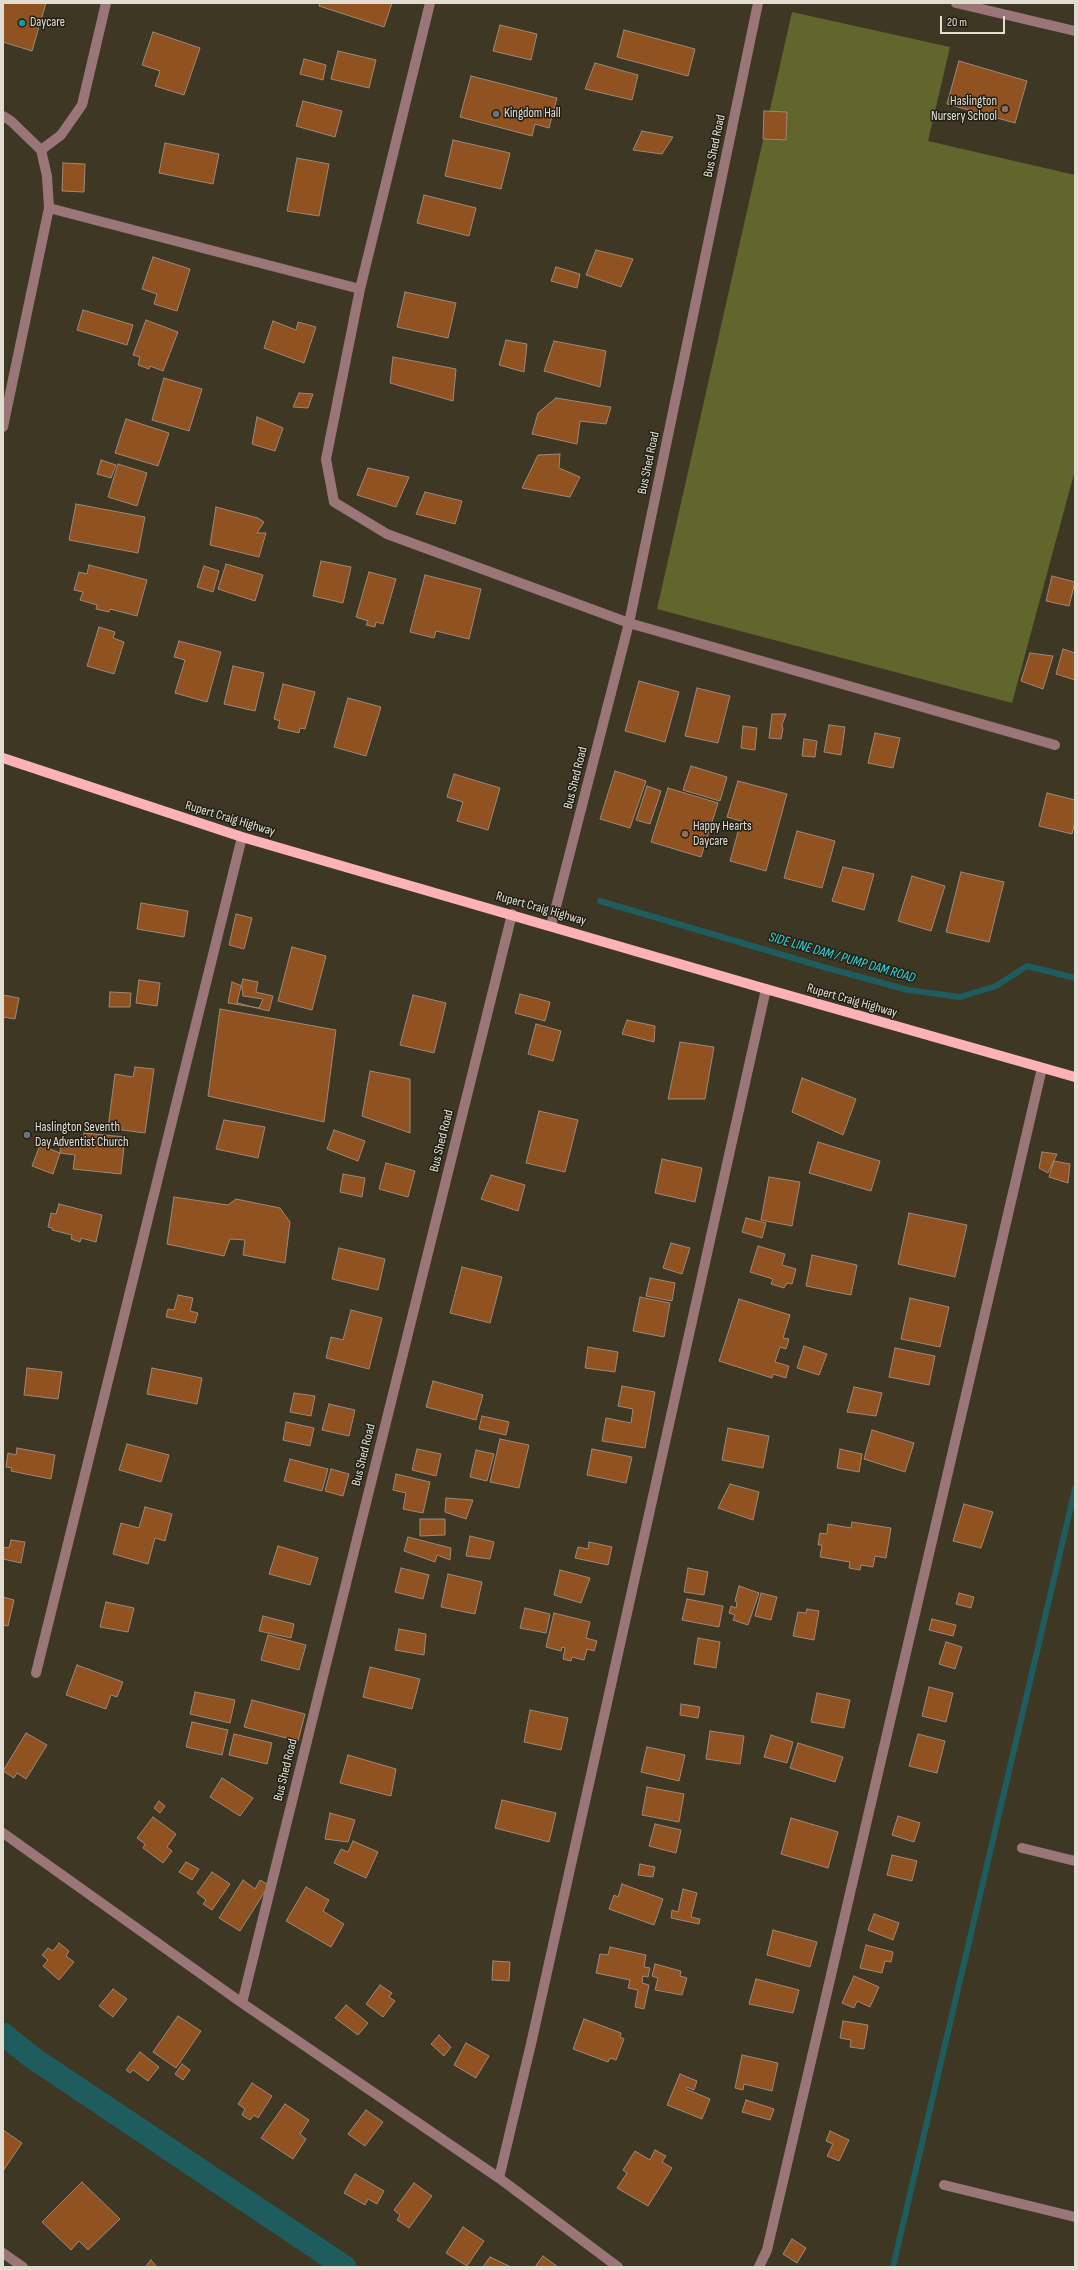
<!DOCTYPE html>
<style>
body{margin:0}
#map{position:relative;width:1078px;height:2270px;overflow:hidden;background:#3e3724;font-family:"Sofia Sans Condensed",sans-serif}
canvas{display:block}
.frame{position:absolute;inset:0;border:4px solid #e1ddd1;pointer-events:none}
.scale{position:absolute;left:940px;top:16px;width:65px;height:18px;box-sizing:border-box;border:2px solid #e1ddd1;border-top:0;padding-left:5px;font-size:12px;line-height:14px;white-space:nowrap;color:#e1ddd1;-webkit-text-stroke:3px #221f16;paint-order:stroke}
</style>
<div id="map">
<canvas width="1078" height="2270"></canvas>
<div class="frame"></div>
<div class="scale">20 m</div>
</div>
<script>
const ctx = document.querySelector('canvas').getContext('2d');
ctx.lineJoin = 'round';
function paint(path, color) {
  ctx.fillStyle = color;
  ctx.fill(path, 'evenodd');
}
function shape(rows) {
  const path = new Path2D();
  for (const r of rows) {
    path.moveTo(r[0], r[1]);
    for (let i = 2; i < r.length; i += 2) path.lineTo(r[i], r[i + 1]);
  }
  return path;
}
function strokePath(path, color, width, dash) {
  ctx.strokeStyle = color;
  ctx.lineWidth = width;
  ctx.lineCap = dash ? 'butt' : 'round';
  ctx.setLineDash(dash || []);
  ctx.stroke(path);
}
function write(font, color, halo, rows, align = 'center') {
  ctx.font = font + ' "Sofia Sans Condensed",sans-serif';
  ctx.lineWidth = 3;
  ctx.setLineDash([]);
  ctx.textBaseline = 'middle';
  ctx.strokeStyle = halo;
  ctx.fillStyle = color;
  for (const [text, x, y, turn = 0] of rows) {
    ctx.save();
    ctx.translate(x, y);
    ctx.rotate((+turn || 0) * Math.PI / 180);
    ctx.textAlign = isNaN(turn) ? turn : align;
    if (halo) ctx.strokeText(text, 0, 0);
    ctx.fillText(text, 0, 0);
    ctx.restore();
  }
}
const green = shape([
 [792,12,950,47,928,141,1075,175,1075,470,1012,703,657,609]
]);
const stream = shape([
 [600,901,820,966,908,990,960,997,996,986,1027,966,1075,978],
 [893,2267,1075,1489]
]);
const canal = shape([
 [3,2034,33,2058,345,2267]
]);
const building = shape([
 [3,3,46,3,32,51,3,42,3,3],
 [320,3,392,3,384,27,319,6,320,3],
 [500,25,537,34,531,60,493,51,500,25],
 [624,30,695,49,688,76,617,57,624,30],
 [153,32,200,48,184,95,155,86,160,71,142,65,153,32],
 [338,51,376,60,369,88,331,79,338,51],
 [304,59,326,65,323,80,300,74,304,59],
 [959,61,1027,81,1015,123,947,104,959,61],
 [595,63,638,75,632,100,585,89,595,63],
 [471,76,557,98,549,128,535,124,532,136,460,117,471,76],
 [303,101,342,111,335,137,296,126,303,101],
 [764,111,787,112,786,140,763,139,764,111],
 [642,131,673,137,662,154,633,150,642,131],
 [453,140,510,153,501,189,445,176,453,140],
 [165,143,219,154,213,184,159,173,165,143],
 [297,158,329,164,319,216,287,211,297,158],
 [63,163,85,164,84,192,62,191,63,163],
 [424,195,476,208,469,236,417,223,424,195],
 [596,250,633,259,621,287,586,275,596,250],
 [153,257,190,269,177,311,154,304,157,294,142,289,153,257],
 [556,267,580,274,577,288,551,281,556,267],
 [405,292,456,303,448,338,397,327,405,292],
 [83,310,133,325,127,345,77,330,83,310],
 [146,320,178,332,163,371,150,366,149,369,138,365,140,357,133,355,146,320],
 [273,321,296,330,298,322,316,327,304,363,264,348,273,321],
 [506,340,527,344,524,372,499,365,506,340],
 [554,341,606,351,600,387,544,371,554,341],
 [393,357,456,369,453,401,390,383,393,357],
 [164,378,202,389,189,431,152,420,164,378],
 [299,393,313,394,308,408,293,407,299,393],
 [556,398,611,407,606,424,580,421,577,444,532,434,538,413,556,398],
 [257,417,283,428,275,451,252,444,257,417],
 [126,419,169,433,158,466,115,453,126,419],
 [560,454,559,468,580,477,570,497,522,488,538,455,560,454],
 [101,460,116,465,111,478,97,474,101,460],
 [118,464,147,473,137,506,108,497,118,464],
 [368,468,409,477,396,507,357,495,368,468],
 [425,492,462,501,455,524,416,514,425,492],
 [76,504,145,517,138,553,69,540,76,504],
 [216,507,258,518,264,522,257,533,266,533,259,557,210,545,216,507],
 [321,561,351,567,343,603,313,596,321,561],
 [226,564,263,575,255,601,218,589,226,564],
 [89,565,147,580,137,616,110,609,109,612,96,609,97,605,80,600,83,592,74,590,79,572,87,574,89,565],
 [204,566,219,571,213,592,197,587,204,566],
 [369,572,396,579,383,624,376,622,375,627,366,625,368,621,356,617,369,572],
 [425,575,481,589,469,639,436,631,434,638,410,632,425,575],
 [1052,576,1075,582,1069,606,1046,601,1052,576],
 [99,627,115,632,113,638,124,642,114,674,87,666,99,627],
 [179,641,221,652,207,702,175,693,185,660,174,657,179,641],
 [1063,649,1075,653,1075,680,1056,674,1063,649],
 [1030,653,1053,656,1043,689,1021,681,1030,653],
 [233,666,264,673,255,711,224,704,233,666],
 [639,681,679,692,665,742,625,731,639,681],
 [283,684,315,692,305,729,300,728,299,733,278,728,280,721,274,719,283,684],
 [697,688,730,696,718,743,685,736,697,688],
 [348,698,381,707,366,756,334,747,348,698],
 [772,714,786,714,782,725,783,729,781,739,769,738,772,714],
 [829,725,845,727,841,755,824,752,829,725],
 [743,726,757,728,755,750,741,748,743,726],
 [875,733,900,738,893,768,868,763,875,733],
 [804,739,817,741,815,757,802,756,804,739],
 [691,766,727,777,720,801,683,790,691,766],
 [615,771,646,781,630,828,600,819,615,771],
 [454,774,500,788,488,830,457,821,463,802,447,797,454,774],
 [738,781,787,794,766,871,730,861,741,821,727,817,738,781],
 [647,786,661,791,650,824,636,820,647,786],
 [668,788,718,803,701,857,651,842,668,788],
 [1047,793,1075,800,1075,822,1072,834,1039,826,1047,793],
 [797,831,835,841,822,888,784,878,797,831],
 [843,867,874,874,864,910,832,901,843,867],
 [961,872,1004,882,989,942,946,932,961,872],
 [912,876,945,886,931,931,898,921,912,876],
 [141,903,188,911,184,937,137,929,141,903],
 [236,914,252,918,244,949,229,945,236,914],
 [292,947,326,956,312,1010,278,1001,292,947],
 [243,979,258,982,256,992,273,996,269,1011,237,1003,243,979],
 [139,980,160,983,157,1006,136,1003,139,980],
 [232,982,242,986,243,996,263,999,259,1008,228,1003,232,982],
 [110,992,131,993,130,1007,109,1007,110,992],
 [520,994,550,1002,545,1021,515,1013,520,994],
 [3,995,19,998,15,1019,3,1017,3,995],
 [413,995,446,1003,434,1053,400,1045,413,995],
 [220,1009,336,1030,324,1122,208,1096,220,1009],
 [627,1020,655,1026,654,1042,622,1034,627,1020],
 [536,1024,561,1031,553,1061,528,1054,536,1024],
 [680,1042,714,1047,705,1099,668,1099,680,1042],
 [135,1067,154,1069,145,1133,108,1128,115,1074,133,1077,135,1067],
 [370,1071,410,1079,410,1133,362,1116,370,1071],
 [802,1078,856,1099,843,1135,792,1112,802,1078],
 [539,1111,578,1120,565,1172,526,1163,539,1111],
 [224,1120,265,1127,258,1158,216,1149,224,1120],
 [334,1130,365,1141,358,1161,327,1149,334,1130],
 [84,1133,125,1137,121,1174,73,1169,75,1155,60,1153,61,1140,83,1143,84,1133],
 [818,1142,880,1161,871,1191,809,1173,818,1142],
 [40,1145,60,1153,53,1174,32,1166,40,1145],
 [1042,1152,1057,1154,1048,1173,1039,1168,1042,1152],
 [662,1159,702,1168,695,1202,655,1193,662,1159],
 [1054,1161,1070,1164,1068,1183,1049,1177,1054,1161],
 [386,1163,415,1171,408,1197,379,1189,386,1163],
 [343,1174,365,1178,362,1197,340,1192,343,1174],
 [491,1175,525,1185,518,1211,481,1199,491,1175],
 [769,1177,800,1182,792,1226,761,1220,769,1177],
 [174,1197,228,1205,236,1199,280,1208,290,1222,285,1263,243,1255,245,1240,230,1239,224,1256,167,1244,174,1197],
 [59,1204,102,1215,96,1242,81,1238,80,1242,71,1239,72,1235,52,1230,52,1228,48,1227,51,1213,56,1214,59,1204],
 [909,1213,967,1225,955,1277,898,1264,909,1213],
 [746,1218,766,1223,762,1238,742,1232,746,1218],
 [671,1243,690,1248,682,1274,663,1268,671,1243],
 [758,1246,785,1254,782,1265,796,1269,792,1284,787,1283,784,1288,771,1284,773,1279,750,1272,758,1246],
 [339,1248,385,1259,378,1290,332,1279,339,1248],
 [812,1255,857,1265,851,1295,806,1286,812,1255],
 [462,1267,502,1277,490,1323,450,1313,462,1267],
 [650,1278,675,1283,672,1301,646,1296,650,1278],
 [178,1295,193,1298,190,1311,198,1313,195,1323,166,1317,168,1309,174,1310,178,1295],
 [640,1297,670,1303,664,1337,633,1331,640,1297],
 [910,1298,949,1307,940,1347,901,1339,910,1298],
 [739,1299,790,1315,783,1338,789,1339,786,1349,780,1347,775,1362,789,1366,786,1378,773,1374,772,1378,719,1361,739,1299],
 [351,1310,382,1318,369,1369,326,1358,331,1337,343,1340,351,1310],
 [804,1346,827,1354,819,1375,797,1368,804,1346],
 [588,1347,618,1352,615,1372,585,1368,588,1347],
 [895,1348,935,1356,929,1385,889,1377,895,1348],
 [27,1368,62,1372,58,1399,24,1395,27,1368],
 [152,1368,202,1378,197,1404,147,1394,152,1368],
 [433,1381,483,1395,476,1420,426,1407,433,1381],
 [622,1386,655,1392,645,1448,602,1441,606,1418,631,1423,633,1409,618,1406,622,1386],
 [854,1387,882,1393,876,1416,847,1412,854,1387],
 [294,1393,315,1396,311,1416,290,1412,294,1393],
 [329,1404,355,1410,349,1436,322,1430,329,1404],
 [482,1416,509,1422,506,1435,479,1429,482,1416],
 [286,1422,314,1428,310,1446,283,1440,286,1422],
 [728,1428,769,1436,763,1468,722,1460,728,1428],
 [872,1430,914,1443,905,1472,864,1459,872,1430],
 [500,1439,529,1445,519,1488,490,1482,500,1439],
 [127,1444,169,1455,161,1482,119,1470,127,1444],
 [17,1448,55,1455,51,1479,11,1471,12,1468,6,1467,8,1453,16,1455,17,1448],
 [417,1449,441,1454,436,1476,412,1470,417,1449],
 [592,1449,632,1457,626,1483,587,1475,592,1449],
 [840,1449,862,1454,859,1472,837,1468,840,1449],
 [476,1450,494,1454,487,1481,470,1477,476,1450],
 [290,1459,328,1469,322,1491,284,1481,290,1459],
 [331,1469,349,1474,343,1496,325,1491,331,1469],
 [396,1474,430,1482,423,1513,403,1509,406,1493,393,1490,396,1474],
 [730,1484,759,1492,753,1520,718,1508,730,1484],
 [446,1498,473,1500,466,1519,445,1512,446,1498],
 [964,1504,993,1512,981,1548,953,1541,964,1504],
 [145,1507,172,1514,165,1541,155,1538,148,1564,113,1554,121,1523,139,1528,145,1507],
 [420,1519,445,1519,445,1535,420,1536,420,1519],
 [852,1522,891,1528,886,1558,875,1556,873,1567,861,1565,860,1570,849,1568,850,1562,820,1557,822,1545,818,1545,820,1533,827,1534,828,1524,851,1528,852,1522],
 [470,1536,494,1542,490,1559,466,1556,470,1536],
 [408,1537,451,1548,450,1560,437,1555,435,1562,404,1551,408,1537],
 [11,1540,25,1542,21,1563,3,1559,3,1547,9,1548,11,1540],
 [589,1542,612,1547,608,1565,575,1558,578,1547,588,1549,589,1542],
 [278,1546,318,1558,310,1585,269,1574,278,1546],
 [401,1568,429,1575,423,1599,395,1592,401,1568],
 [688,1568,708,1572,704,1595,684,1592,688,1568],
 [560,1570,590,1578,581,1603,554,1595,560,1570],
 [448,1574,482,1582,475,1614,441,1607,448,1574],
 [739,1586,759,1593,748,1625,733,1620,735,1615,729,1613,731,1606,736,1608,737,1602,735,1601,739,1586],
 [761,1593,777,1597,771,1620,755,1616,761,1593],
 [959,1593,974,1597,971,1608,956,1604,959,1593],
 [3,1597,14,1600,8,1626,3,1625,3,1597],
 [687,1599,723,1606,719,1627,682,1620,687,1599],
 [106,1602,134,1608,128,1632,100,1627,106,1602],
 [525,1608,550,1614,546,1633,520,1628,525,1608],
 [807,1609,819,1611,814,1640,793,1636,798,1612,806,1613,807,1609],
 [554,1613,590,1622,586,1638,597,1641,594,1651,587,1649,584,1660,572,1657,571,1661,563,1659,565,1648,562,1647,561,1651,546,1647,554,1613],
 [263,1616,294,1624,291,1638,259,1631,263,1616],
 [932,1619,956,1625,953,1636,929,1630,932,1619],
 [399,1629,426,1634,424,1655,395,1650,399,1629],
 [268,1635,306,1645,299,1670,261,1660,268,1635],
 [698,1638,720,1642,716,1668,694,1664,698,1638],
 [946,1642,962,1647,955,1669,939,1664,946,1642],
 [77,1665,123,1682,117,1697,111,1695,106,1709,66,1695,77,1665],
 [370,1667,420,1679,412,1709,363,1697,370,1667],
 [929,1687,953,1693,946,1722,922,1716,929,1687],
 [195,1692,235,1700,230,1723,190,1714,195,1692],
 [817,1693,850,1700,844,1728,811,1722,817,1693],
 [252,1700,305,1714,298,1741,244,1727,252,1700],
 [681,1704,700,1707,698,1718,680,1715,681,1704],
 [530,1710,568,1718,561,1750,524,1742,530,1710],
 [192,1722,228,1730,222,1755,186,1747,192,1722],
 [710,1731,744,1736,740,1764,706,1759,710,1731],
 [26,1733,47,1745,26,1779,17,1773,14,1778,3,1771,26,1733],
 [234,1734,272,1743,267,1764,229,1755,234,1734],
 [918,1734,945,1741,937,1773,909,1766,918,1734],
 [771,1735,793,1742,787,1763,764,1757,771,1735],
 [798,1743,843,1757,835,1782,790,1768,798,1743],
 [647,1747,685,1755,679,1781,641,1772,647,1747],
 [348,1755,396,1769,391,1796,340,1783,348,1755],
 [222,1778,253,1798,240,1816,210,1797,222,1778],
 [647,1787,684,1794,679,1822,642,1815,647,1787],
 [502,1800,556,1813,549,1842,495,1828,502,1800],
 [159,1801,165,1806,160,1813,154,1808,159,1801],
 [330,1813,355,1820,348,1842,325,1839,330,1813],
 [898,1816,920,1823,914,1842,892,1835,898,1816],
 [153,1817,176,1834,167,1847,172,1851,163,1863,143,1848,145,1844,137,1838,153,1817],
 [791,1818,838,1832,828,1868,781,1854,791,1818],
 [655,1824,681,1830,676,1853,649,1846,655,1824],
 [353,1841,378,1852,366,1878,334,1863,341,1849,348,1852,353,1841],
 [892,1855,917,1861,912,1881,887,1875,892,1855],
 [186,1862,199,1869,192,1880,179,1872,186,1862],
 [640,1864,655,1867,653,1877,638,1875,640,1864],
 [212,1872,230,1884,212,1910,203,1904,206,1900,197,1893,212,1872],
 [243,1880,255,1889,260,1880,269,1885,240,1931,219,1918,243,1880],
 [622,1884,663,1899,654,1925,609,1909,614,1895,618,1897,622,1884],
 [306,1887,329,1900,323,1911,344,1924,331,1947,286,1921,306,1887],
 [683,1889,697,1893,691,1917,700,1919,699,1924,671,1918,672,1910,678,1912,683,1889],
 [874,1914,899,1923,893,1940,868,1930,874,1914],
 [773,1930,817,1942,810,1967,767,1955,773,1930],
 [59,1943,69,1951,66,1956,74,1962,59,1980,43,1966,48,1960,42,1955,48,1948,53,1951,59,1943],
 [866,1945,893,1952,891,1962,885,1961,882,1973,860,1968,866,1945],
 [610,1947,646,1955,644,1967,650,1968,648,1977,643,1976,642,1983,649,1985,644,2009,635,2007,638,1990,628,1988,630,1980,596,1973,600,1954,608,1955,610,1947],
 [493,1961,510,1962,509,1981,492,1980,493,1961],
 [655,1964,681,1971,680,1976,687,1978,682,1995,655,1990,658,1978,652,1976,655,1964],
 [854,1976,879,1987,870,2007,857,2001,854,2008,842,2003,854,1976],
 [756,1979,799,1990,793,2013,749,2004,756,1979],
 [380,1985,392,1993,389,1997,395,2001,383,2017,366,2004,380,1985],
 [113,1989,127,1999,113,2017,99,2006,113,1989],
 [346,2005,368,2023,358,2035,335,2018,346,2005],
 [178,2016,201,2031,176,2068,153,2052,178,2016],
 [584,2019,621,2033,620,2037,624,2039,616,2060,610,2058,608,2062,573,2049,584,2019],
 [843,2021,868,2025,864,2049,850,2047,851,2040,840,2038,843,2021],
 [439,2035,451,2047,444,2056,431,2044,439,2035],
 [466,2043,489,2056,476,2078,454,2065,466,2043],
 [140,2052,159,2067,148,2081,133,2070,130,2073,126,2070,140,2052],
 [742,2055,778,2063,772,2091,744,2084,743,2090,735,2088,742,2055],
 [182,2064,190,2070,183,2080,175,2074,182,2064],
 [680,2074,697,2081,694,2090,687,2087,686,2089,710,2099,702,2119,667,2105,680,2074],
 [252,2083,272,2096,258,2118,254,2115,250,2120,242,2115,245,2109,238,2104,252,2083],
 [746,2100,774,2109,770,2120,742,2112,746,2100],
 [285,2104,309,2120,300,2134,306,2139,293,2159,261,2138,285,2104],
 [366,2110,383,2122,365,2146,348,2134,366,2110],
 [3,2130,22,2143,3,2171,3,2130],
 [830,2131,849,2140,839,2161,827,2156,833,2144,826,2141,830,2131],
 [655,2150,666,2156,662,2162,672,2168,648,2206,617,2188,627,2173,623,2170,635,2151,650,2160,655,2150],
 [355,2174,384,2191,377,2204,368,2199,365,2205,344,2193,355,2174],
 [82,2182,120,2219,88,2250,79,2241,71,2250,42,2222,82,2182],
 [414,2183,432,2196,409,2228,397,2220,400,2215,394,2210,414,2183],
 [463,2227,484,2241,467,2266,446,2253,463,2227],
 [792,2239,806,2248,797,2263,783,2254,792,2239],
 [543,2256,558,2267,535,2267,543,2256],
 [490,2257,511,2267,483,2267,490,2257],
 [151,2260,157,2267,145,2267,151,2260]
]);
const minor = shape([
 [430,3,360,289,326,459,334,502,387,534,629,623,1055,745],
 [956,3,1075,31],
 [3,116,11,121,41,150,47,176,49,208,3,427],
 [41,150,61,135,82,105,106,3],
 [49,208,360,289],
 [551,926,629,623,758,3],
 [36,1673,242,837],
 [3,1833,242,2003,499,2178,618,2267],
 [1022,1848,1075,1861],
 [242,2003,512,914],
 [499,2178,531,2044,766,989],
 [944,2185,1075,2217],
 [3,2253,23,2267],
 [759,2267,767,2250,1042,1068]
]);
const major = shape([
 [3,758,242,837,766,989,1075,1077]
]);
const markers = [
 [22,23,4,"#0f9aa8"],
 [1005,109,4,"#8d6e63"],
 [496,114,4,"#6b7280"],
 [685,834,4,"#8d6e63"],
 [27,1135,4,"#6b7280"]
];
const poiNames = [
 ["Daycare",30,23],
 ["Haslington",997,102,"right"],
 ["Nursery School",997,117,"right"],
 ["Kingdom Hall",504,114],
 ["Happy Hearts",693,827],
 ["Daycare",693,842],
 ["Haslington Seventh",35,1128],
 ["Day Adventist Church",35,1143]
];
const streetNames = [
 ["Bus Shed Road",715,146,-78],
 ["Bus Shed Road",649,463,-78],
 ["Bus Shed Road",576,778,-76],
 ["Rupert Craig Highway",230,819,17],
 ["Rupert Craig Highway",541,909,16],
 ["Rupert Craig Highway",852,1001,16],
 ["Bus Shed Road",442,1141,-76],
 ["Bus Shed Road",364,1455,-76],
 ["Bus Shed Road",286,1770,-76]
];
const waterNames = [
 ["SIDE LINE DAM / PUMP DAM ROAD",842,958,16]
];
paint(green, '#61662c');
strokePath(stream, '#1e5c5e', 6);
strokePath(canal, '#1e5c5e', 23);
paint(building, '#905220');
strokePath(building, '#9d887a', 1);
strokePath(minor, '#9b7678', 10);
strokePath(major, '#fdb2b7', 10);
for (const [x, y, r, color] of markers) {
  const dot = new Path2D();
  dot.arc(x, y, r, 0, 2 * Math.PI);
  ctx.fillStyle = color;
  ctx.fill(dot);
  strokePath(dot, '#221f16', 1.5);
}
write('13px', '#e1ddd1', '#221f16', poiNames, 'left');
write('13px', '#e1ddd1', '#221f16', streetNames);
write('italic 14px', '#28dee4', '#221f16', waterNames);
</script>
